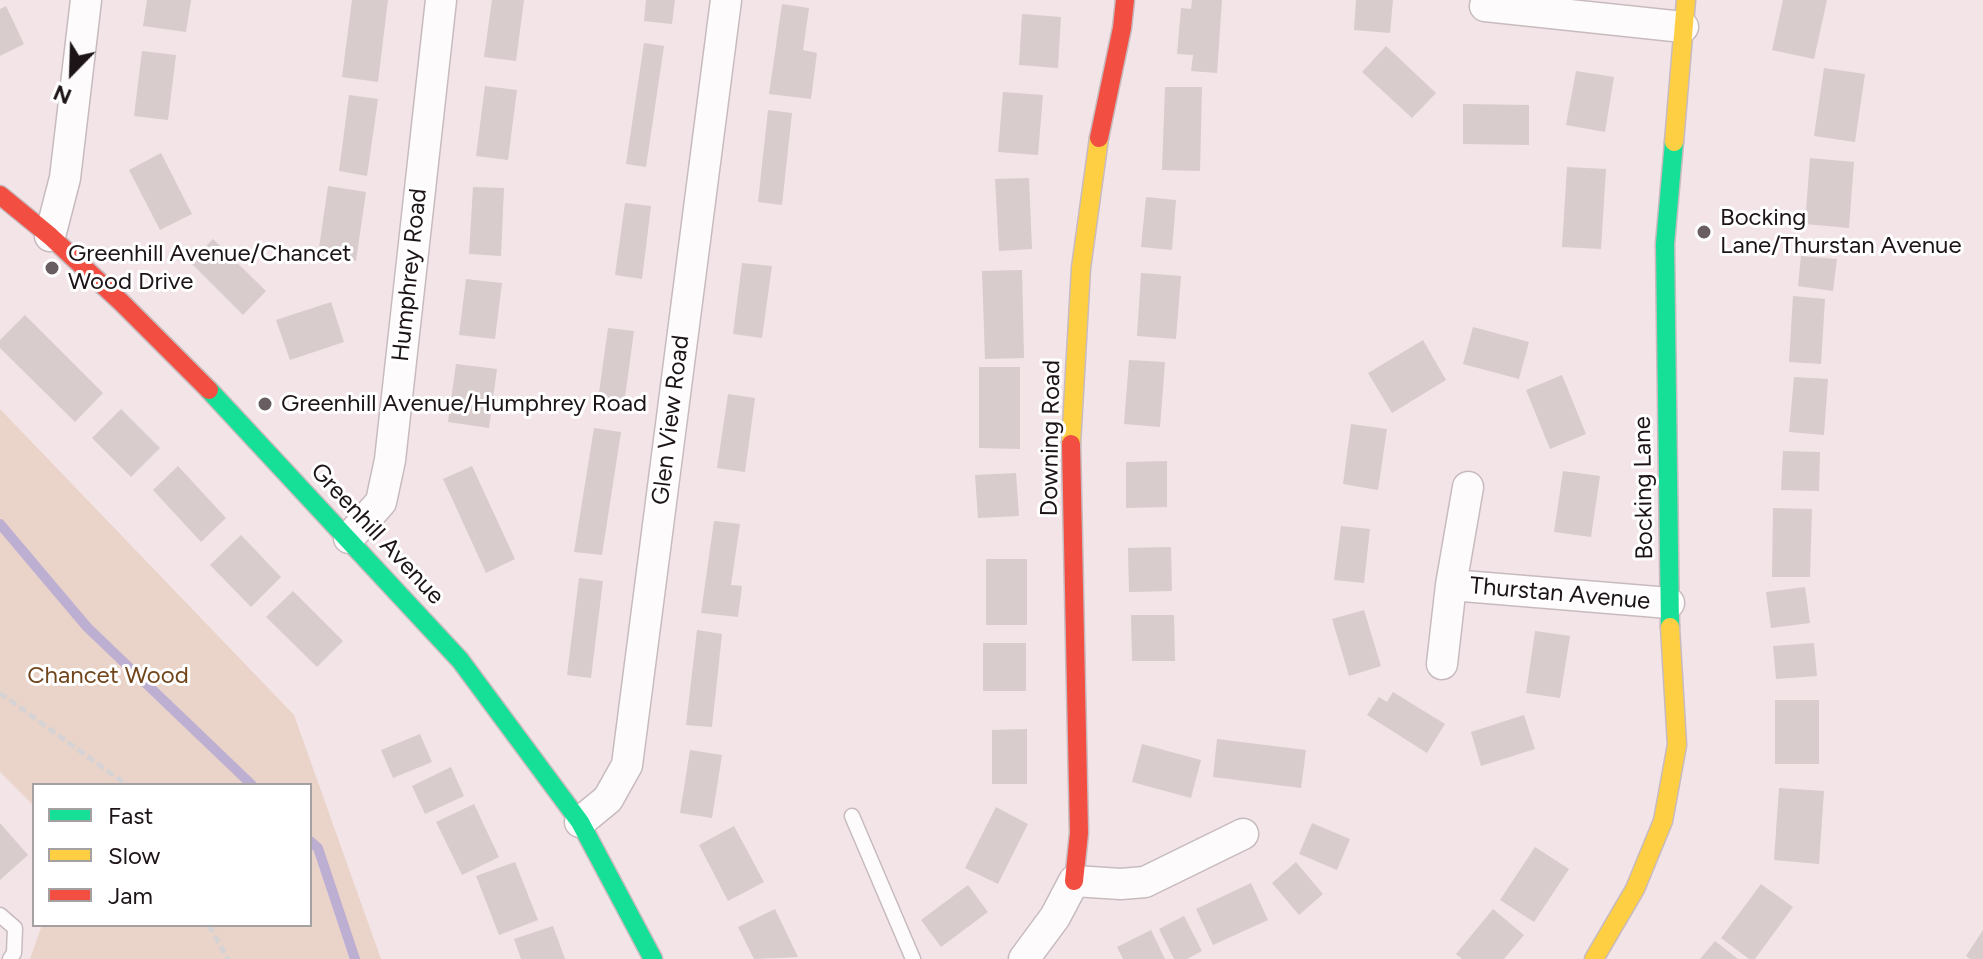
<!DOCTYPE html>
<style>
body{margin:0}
#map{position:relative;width:1983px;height:959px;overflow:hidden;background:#f3e4e8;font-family:Figtree,sans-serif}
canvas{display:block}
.legend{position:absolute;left:32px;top:783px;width:280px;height:144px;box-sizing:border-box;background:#fff;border:2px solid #a5a1a2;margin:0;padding:10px 14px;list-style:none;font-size:24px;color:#1d1417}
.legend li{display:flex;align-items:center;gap:16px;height:40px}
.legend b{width:40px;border:2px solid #a5a1a2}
.north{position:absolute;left:32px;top:32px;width:80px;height:80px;-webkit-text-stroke:6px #fff;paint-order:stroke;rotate:203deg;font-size:22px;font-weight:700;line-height:32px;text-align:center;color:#1d1417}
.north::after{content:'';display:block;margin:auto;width:28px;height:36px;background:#1d1417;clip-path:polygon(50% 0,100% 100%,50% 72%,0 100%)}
</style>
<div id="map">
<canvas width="1983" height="959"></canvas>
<ul class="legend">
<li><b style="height:10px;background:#16e098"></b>Fast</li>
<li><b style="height:10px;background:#ffcf43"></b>Slow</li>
<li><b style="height:10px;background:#f24e42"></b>Jam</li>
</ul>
<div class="north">N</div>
</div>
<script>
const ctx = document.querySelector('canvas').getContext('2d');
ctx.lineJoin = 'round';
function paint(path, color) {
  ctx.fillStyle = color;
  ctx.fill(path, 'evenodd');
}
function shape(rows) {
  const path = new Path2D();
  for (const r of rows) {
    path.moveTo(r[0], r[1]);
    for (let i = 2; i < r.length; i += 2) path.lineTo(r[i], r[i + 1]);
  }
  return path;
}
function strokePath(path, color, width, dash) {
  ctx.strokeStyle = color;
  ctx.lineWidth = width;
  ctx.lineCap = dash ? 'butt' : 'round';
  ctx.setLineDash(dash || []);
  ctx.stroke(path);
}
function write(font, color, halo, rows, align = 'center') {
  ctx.font = font + ' Figtree,sans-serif';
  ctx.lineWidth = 6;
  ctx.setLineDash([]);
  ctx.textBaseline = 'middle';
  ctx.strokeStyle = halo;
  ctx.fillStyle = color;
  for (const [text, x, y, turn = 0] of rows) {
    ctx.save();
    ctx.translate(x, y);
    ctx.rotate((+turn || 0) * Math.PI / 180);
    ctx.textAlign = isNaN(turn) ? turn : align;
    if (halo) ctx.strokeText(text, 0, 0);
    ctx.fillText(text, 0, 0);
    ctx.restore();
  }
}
const green = shape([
 [0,409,294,715,381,959,30,959,42,925,310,925,310,785,34,785,34,806,0,772]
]);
const stream = shape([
 [0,524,87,627,252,785],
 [310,841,318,848,355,959]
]);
const building = shape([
 [147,0,191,0,186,32,143,26],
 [352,0,388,0,378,82,342,77],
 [492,0,524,0,516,61,484,57],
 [646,0,675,0,672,24,644,21],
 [1192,0,1222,0,1217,73,1191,71,1193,55,1177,54,1181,8,1191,9],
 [1356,0,1393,0,1390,33,1354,30],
 [1783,0,1827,0,1814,59,1772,50],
 [782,4,809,8,803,50,817,53,811,99,769,94],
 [6,6,24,44,0,56,0,9],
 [1022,14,1061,17,1058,68,1019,65],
 [644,43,664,46,646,167,626,164],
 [1386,46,1436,93,1412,118,1362,72],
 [142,51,176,55,168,120,134,116],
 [1824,68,1865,74,1855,142,1814,136],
 [1576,71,1614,77,1605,132,1566,125],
 [485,86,517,90,508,160,476,156],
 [1165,87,1202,87,1200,171,1162,170],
 [1003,92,1043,95,1038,155,998,152],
 [349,95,378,99,367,176,339,171],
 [1463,104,1529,105,1529,145,1463,144],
 [768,110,792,113,782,205,758,202],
 [161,153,192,214,160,230,129,170],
 [1810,158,1854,162,1849,228,1805,224],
 [1567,167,1606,169,1601,249,1562,247],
 [1029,178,1032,249,999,251,995,179],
 [328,186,366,192,356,261,318,255],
 [473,187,504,188,501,256,469,254],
 [1146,197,1176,200,1172,250,1141,247],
 [625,203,651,206,642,279,615,275],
 [213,239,266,291,243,315,190,262],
 [1801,256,1837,259,1833,291,1798,286],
 [742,263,772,266,762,338,733,334],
 [1022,270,1024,358,985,359,982,271],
 [1141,273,1181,276,1176,339,1137,336],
 [466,279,502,283,495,339,459,335],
 [1793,296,1825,299,1821,364,1789,362],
 [331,302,344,342,290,360,276,320],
 [25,315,103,393,75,422,0,348,0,340],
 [1473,327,1529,342,1519,379,1463,364],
 [608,328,634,331,624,404,598,400],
 [1423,340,1446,380,1392,413,1368,373],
 [1129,360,1165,362,1160,427,1124,424],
 [456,364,497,369,489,428,448,422],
 [979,367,1020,367,1020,449,979,448],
 [1562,375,1586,434,1550,449,1526,390],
 [1794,377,1828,379,1824,435,1789,432],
 [728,394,755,398,745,472,717,468],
 [121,409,160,448,131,477,92,438],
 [1351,424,1387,429,1378,490,1343,484],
 [594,428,621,432,602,555,574,552],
 [1783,451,1820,452,1819,491,1781,490],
 [1167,461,1167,507,1126,508,1126,462],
 [178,466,226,518,201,542,153,490],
 [472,466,515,559,486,573,443,479],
 [1563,471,1600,476,1591,537,1554,532],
 [1016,473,1019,516,978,518,975,475],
 [1773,508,1812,509,1810,577,1772,577],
 [714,521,740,524,731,585,742,586,738,617,701,613],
 [1341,526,1370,529,1364,583,1334,580],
 [241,535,281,577,251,607,210,565],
 [1171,547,1172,591,1129,592,1128,548],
 [986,559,1027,559,1027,625,986,625],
 [579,578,603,581,591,678,567,675],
 [1805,587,1810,623,1771,628,1766,592],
 [293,591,343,641,317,667,266,617],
 [1364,610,1381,666,1349,676,1332,619],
 [1131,615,1174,615,1175,661,1132,661],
 [697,630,722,634,712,727,686,725],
 [1535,631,1570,636,1560,698,1526,693],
 [983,643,1026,643,1026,691,983,691],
 [1814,643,1817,676,1776,679,1773,646],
 [1393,692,1445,724,1427,753,1367,715,1379,697,1387,702],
 [1775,700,1819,700,1819,764,1775,764],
 [1524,715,1535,749,1481,766,1471,732],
 [1027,729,1027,784,992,784,992,730],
 [420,734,432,762,393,778,381,750],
 [1217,739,1306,750,1301,788,1213,777],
 [1142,744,1201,760,1191,798,1132,782],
 [690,750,722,755,712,818,680,813],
 [451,767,464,796,425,814,412,786],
 [1779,788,1824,791,1819,864,1774,860],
 [474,804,499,857,462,875,436,822],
 [996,807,1028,824,998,884,965,868],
 [0,823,28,855,0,880],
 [1312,823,1350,839,1337,870,1299,854],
 [734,826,764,882,728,901,699,845],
 [1535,847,1569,869,1534,922,1500,900],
 [515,862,538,920,499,935,476,876],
 [1296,862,1323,894,1299,915,1272,883],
 [1251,883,1268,920,1213,945,1196,909],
 [1761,884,1793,907,1755,959,1749,959,1721,938],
 [968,885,988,912,941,947,921,920],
 [775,909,798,957,754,959,738,927],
 [1493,909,1524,935,1504,959,1462,959,1456,954],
 [1184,916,1202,951,1187,959,1174,959,1159,929],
 [553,926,565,959,521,959,514,939],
 [1151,930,1165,959,1123,959,1117,947],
 [1983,930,1983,959,1970,959,1966,956],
 [1715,941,1738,959,1700,959]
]);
const path = shape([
 [0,693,127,785],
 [209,925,228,959]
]);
const lane = shape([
 [852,816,913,959],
 [0,915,15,928,14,953,10,959]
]);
const street = shape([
 [1485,6,1683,27],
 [50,236,65,178,86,0],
 [349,538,381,502,390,460,441,0],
 [1451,585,1669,603],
 [1442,664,1451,585,1468,487],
 [580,822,608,799,627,765,726,0],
 [1024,959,1055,917,1074,881,1121,884,1145,882,1243,834]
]);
const fast = shape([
 [209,390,460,660,580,822,653,959],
 [1670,627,1665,244,1674,142]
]);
const slow = shape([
 [1674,142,1686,0],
 [1071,444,1081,268,1099,138],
 [1594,959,1635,889,1663,821,1677,745,1670,627]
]);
const jam = shape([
 [1099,138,1122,28,1125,0],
 [0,195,50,236,121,302,209,390],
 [1071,444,1079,833,1074,881]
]);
const markers = [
 [1704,232,8,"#685d60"],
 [52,268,8,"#685d60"],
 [265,404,8,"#685d60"]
];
const poiNames = [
 ["Bocking",1720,218],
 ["Lane/Thurstan Avenue",1720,246],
 ["Greenhill Avenue/Chancet",68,254],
 ["Wood Drive",68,282],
 ["Greenhill Avenue/Humphrey Road",281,404]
];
const streetNames = [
 ["Humphrey Road",410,275,-84],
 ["Glen View Road",671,420,-83],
 ["Downing Road",1051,438,-89],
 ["Bocking Lane",1644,488,-91],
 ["Greenhill Avenue",377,534,47],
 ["Thurstan Avenue",1560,594,5]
];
const parkNames = [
 ["Chancet Wood",108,676]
];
paint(green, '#ead3c8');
strokePath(stream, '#bdafd2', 10);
paint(building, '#d8cccc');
strokePath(lane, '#c7bbbf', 17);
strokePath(street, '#c7bbbf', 33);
strokePath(fast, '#c7bbbf', 21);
strokePath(slow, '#c7bbbf', 21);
strokePath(jam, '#c7bbbf', 21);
strokePath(path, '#d7d3d4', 5, [8, 4]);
strokePath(lane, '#fdfbfc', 14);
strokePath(street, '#fdfbfc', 30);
strokePath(fast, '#16e098', 18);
strokePath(slow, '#ffcf43', 18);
strokePath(jam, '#f24e42', 18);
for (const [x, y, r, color] of markers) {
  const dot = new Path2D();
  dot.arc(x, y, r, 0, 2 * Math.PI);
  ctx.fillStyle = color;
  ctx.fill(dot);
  strokePath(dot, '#fff', 3);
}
write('24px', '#1d1417', '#fff', poiNames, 'left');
write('24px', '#1d1417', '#fff', streetNames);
write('24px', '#72461c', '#fff', parkNames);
</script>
